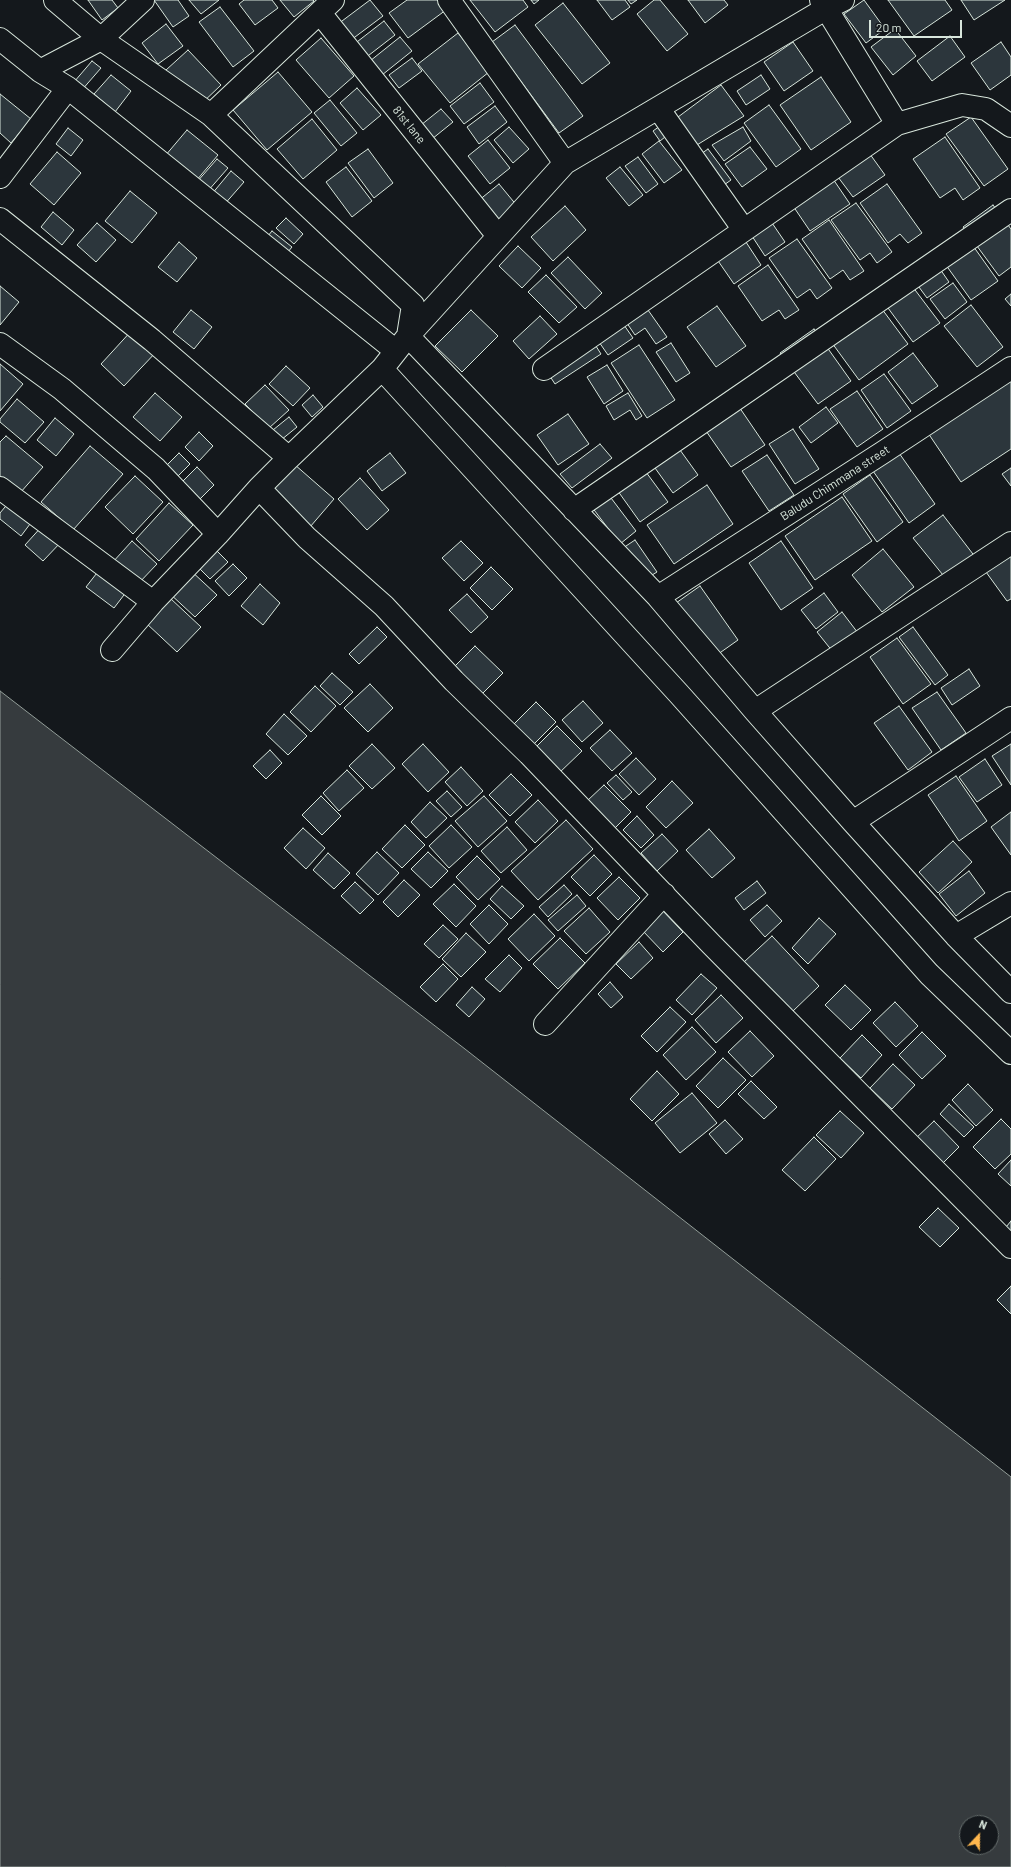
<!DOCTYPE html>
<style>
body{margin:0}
#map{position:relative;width:1011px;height:1867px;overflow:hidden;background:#14181c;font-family:Barlow,sans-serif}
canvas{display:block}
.north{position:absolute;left:959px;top:1815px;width:40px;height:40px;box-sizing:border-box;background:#14181c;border:1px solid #626a69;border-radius:50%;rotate:22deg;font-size:11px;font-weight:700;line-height:16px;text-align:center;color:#d8e6dc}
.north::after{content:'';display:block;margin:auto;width:14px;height:18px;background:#ffb74d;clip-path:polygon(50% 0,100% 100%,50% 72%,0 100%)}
.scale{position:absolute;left:869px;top:20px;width:93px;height:18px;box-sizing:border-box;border:2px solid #d8e6dc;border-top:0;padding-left:5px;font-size:12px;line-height:14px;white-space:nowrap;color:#d8e6dc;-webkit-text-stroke:3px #14181c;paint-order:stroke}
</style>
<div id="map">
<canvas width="1011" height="1867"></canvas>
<div class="north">N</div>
<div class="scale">20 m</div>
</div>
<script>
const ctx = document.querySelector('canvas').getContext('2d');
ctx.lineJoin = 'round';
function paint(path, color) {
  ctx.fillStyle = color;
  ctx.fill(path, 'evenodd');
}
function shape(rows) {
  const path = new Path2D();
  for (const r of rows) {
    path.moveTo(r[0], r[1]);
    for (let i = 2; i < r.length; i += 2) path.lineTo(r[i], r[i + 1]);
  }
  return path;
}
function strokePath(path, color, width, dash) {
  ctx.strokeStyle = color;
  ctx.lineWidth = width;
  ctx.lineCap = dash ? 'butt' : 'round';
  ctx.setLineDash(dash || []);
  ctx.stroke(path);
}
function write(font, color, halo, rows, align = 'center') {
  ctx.font = font + ' Barlow,sans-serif';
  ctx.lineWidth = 3;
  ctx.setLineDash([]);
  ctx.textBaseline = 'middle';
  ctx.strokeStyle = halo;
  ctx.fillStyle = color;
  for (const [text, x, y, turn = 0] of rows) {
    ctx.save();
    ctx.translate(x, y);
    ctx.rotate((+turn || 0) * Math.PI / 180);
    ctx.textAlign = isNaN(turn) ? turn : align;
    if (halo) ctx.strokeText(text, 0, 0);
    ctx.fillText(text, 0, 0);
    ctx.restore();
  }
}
const water = shape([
 [0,691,465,1049,1011,1477,1011,1867,0,1867,0,691],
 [967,1823,991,1823,991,1847,967,1847,967,1823]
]);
const building = shape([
 [88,0,112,0,118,8,102,20,88,0],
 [154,0,178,0,189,16,173,27,154,0],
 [189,0,219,0,201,14,189,0],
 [244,0,272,0,278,8,255,25,239,4,244,0],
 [280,0,313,0,314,1,294,17,280,0],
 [370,0,383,16,351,40,338,24,370,0],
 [407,0,444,0,450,7,408,38,389,13,407,0],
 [470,0,523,0,528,7,495,32,470,0],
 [531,0,539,0,534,4,531,0],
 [597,0,625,0,630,7,612,20,597,0],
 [628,0,637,0,631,4,628,0],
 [654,0,660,0,688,34,667,51,637,14,654,0],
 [688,0,724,0,728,5,705,23,688,0],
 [864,0,885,29,866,43,844,14,864,0],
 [888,0,945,0,952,10,914,36,888,0],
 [961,0,1005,0,974,20,961,0],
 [563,3,610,63,582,84,535,25,563,3],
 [220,7,254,51,233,67,199,22,220,7],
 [384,21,395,35,364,59,353,45,384,21],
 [166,24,183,46,158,64,142,43,166,24],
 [515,25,583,116,559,133,492,42,515,25],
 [895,29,916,56,893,75,871,47,895,29],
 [458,33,489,72,450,103,418,64,458,33],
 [950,36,965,57,932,81,917,61,950,36],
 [400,37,412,51,377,79,365,65,400,37],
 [321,38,354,76,329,98,296,60,321,38],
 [793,42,813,71,784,91,764,62,793,42],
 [1001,42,1011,57,1011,75,990,90,971,63,1001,42],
 [188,50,221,85,199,106,166,70,188,50],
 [412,58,422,71,399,88,389,75,412,58],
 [92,61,101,68,81,91,74,82,92,61],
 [278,72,312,112,267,150,233,110,278,72],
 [111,75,131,91,115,112,94,94,111,75],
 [761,75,770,89,746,105,737,91,761,75],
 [821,77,851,122,811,150,780,105,821,77],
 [480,83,494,102,464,124,450,106,480,83],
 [721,85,744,116,692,148,674,120,721,85],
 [357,88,381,115,363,130,340,103,357,88],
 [0,94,31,119,11,143,0,133,0,94],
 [330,100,357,133,341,146,314,113,330,100],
 [769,105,801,149,776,167,744,123,769,105],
 [495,106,507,122,479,144,467,127,495,106],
 [441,109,453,122,432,139,421,125,441,109],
 [971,117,1008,169,984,186,946,134,971,117],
 [312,119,337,150,303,179,277,149,312,119],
 [664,123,670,133,660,141,653,131,664,123],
 [509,127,529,149,513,163,494,140,509,127],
 [743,127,751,141,724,161,712,145,743,127],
 [68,128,83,140,71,156,56,144,68,128],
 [187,130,218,155,196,181,165,156,187,130],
 [945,137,980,188,963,200,955,188,940,198,913,159,945,137],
 [488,140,510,168,490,184,468,156,488,140],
 [659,141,682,170,664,183,642,154,659,141],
 [750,147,767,169,742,187,725,164,750,147],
 [368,149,393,183,374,198,348,163,368,149],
 [708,149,731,180,710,195,688,163,708,149],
 [867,150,885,175,853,197,835,173,867,150],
 [57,152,81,173,54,205,30,184,57,152],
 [638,157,658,184,646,193,625,166,638,157],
 [217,159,228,168,207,192,196,183,217,159],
 [346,167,372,201,352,217,326,182,346,167],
 [620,167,643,195,629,206,606,178,620,167],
 [231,171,244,182,223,206,211,195,231,171],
 [831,176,850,204,810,231,791,203,831,176],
 [499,184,518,207,497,225,478,201,499,184],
 [887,184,922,233,908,243,900,234,888,243,860,203,887,184],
 [130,191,157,213,132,243,105,221,130,191],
 [856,203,892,252,877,263,870,253,860,260,831,220,856,203],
 [993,205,1011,229,1011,267,999,276,963,227,993,205],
 [565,206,586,230,553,261,531,237,565,206],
 [53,212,74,230,62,245,41,227,53,212],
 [286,218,303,234,294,244,276,228,286,218],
 [770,220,785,242,765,256,750,233,770,220],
 [829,220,864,271,850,280,843,270,830,279,802,239,829,220],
 [97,223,116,240,96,262,77,245,97,223],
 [272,231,292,247,283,258,263,242,272,231],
 [742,236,761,265,734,284,714,255,742,236],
 [966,236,998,281,971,300,938,254,966,236],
 [797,239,832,288,817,299,810,289,797,298,769,258,797,239],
 [179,242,197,258,177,282,158,267,179,242],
 [518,246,541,268,522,288,499,266,518,246],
 [931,256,949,282,927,298,908,272,931,256],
 [568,257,602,293,585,309,551,273,568,257],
 [768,265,799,310,785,319,779,310,762,321,738,286,768,265],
 [903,274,940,323,913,342,877,293,903,274],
 [546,275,577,307,559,323,528,292,546,275],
 [953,283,967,302,945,319,930,299,953,283],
 [0,286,19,302,0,325,0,286],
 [636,293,667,337,656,344,645,328,635,335,616,307,636,293],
 [1011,294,1011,306,1005,299,1011,294],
 [873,297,908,344,859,380,824,332,873,297],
 [971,305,1003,347,977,367,944,326,971,305],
 [717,306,746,346,716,367,687,327,717,306],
 [191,310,212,327,194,349,173,332,191,310],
 [471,310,498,336,462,372,435,346,471,310],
 [615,312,633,338,608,355,590,329,615,312],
 [540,316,557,334,529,359,513,341,540,316],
 [134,328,158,350,124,386,101,364,134,328],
 [814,329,851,381,818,404,780,353,814,329],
 [587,332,601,354,555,384,540,361,587,332],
 [671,343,690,373,676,382,656,352,671,343],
 [639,345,675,400,647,418,611,363,639,345],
 [913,353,938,386,912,404,888,372,913,353],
 [0,364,23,384,0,411,0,364],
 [607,365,623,391,604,404,587,377,607,365],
 [286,366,310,388,293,406,269,384,286,366],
 [884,374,911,411,887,428,861,390,884,374],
 [1011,378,1011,449,961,482,928,433,1011,378],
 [265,385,289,410,269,428,245,404,265,385],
 [857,391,883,429,857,447,830,409,857,391],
 [155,393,182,417,160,441,133,417,155,393],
 [628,393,642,416,636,420,630,410,614,420,606,406,628,393],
 [313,395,323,407,312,417,302,405,313,395],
 [731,395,765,445,731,467,697,418,731,395],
 [17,399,44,422,25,443,0,422,0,419,17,399],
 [826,407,838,423,811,443,799,427,826,407],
 [568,414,589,444,558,465,537,435,568,414],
 [289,417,297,427,281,440,273,430,289,417],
 [55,418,74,434,56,456,37,440,55,418],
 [793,429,819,469,795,484,769,444,793,429],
 [199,432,213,446,199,461,185,447,199,432],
 [6,436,43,467,20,493,0,476,0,442,6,436],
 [675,443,698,475,673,493,650,461,675,443],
 [600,444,612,458,572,488,560,474,600,444],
 [90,446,123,474,73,530,41,502,90,446],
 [179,453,190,464,175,479,164,468,179,453],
 [390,453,406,473,382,491,367,471,390,453],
 [899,453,935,504,909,523,873,471,899,453],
 [767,455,794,495,769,511,742,471,767,455],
 [294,464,334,499,310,527,269,491,294,464],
 [197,467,214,485,200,499,183,481,197,467],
 [643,468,668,502,640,522,615,487,643,468],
 [1011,468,1011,486,1002,474,1011,468],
 [870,475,903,522,877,542,843,494,870,475],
 [135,476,163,502,133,534,105,507,135,476],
 [360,478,389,510,367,530,338,499,360,478],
 [707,485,733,524,674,564,647,525,707,485],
 [605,490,636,531,620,544,588,502,605,490],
 [842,497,872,541,815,580,785,536,842,497],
 [10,501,33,520,21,536,0,519,0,513,10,501],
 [169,503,193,525,159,561,136,539,169,503],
 [943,515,976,558,947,580,913,538,943,515],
 [44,524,62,541,43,561,25,545,44,524],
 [635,540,657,572,644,580,623,548,635,540],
 [132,541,157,564,137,585,112,563,132,541],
 [461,541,483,563,464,581,442,558,461,541],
 [781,541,813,588,781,610,749,563,781,541],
 [214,548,228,562,210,579,196,565,214,548],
 [883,549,914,587,882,612,852,575,883,549],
 [1011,554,1011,599,1007,601,986,572,1011,554],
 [233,564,247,578,229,596,215,581,233,564],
 [491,567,513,589,492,610,470,588,491,567],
 [100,569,127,591,114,608,86,587,100,569],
 [189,569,217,595,195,617,168,592,189,569],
 [260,584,280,603,263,625,241,606,260,584],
 [700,586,738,640,714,657,676,603,700,586],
 [824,593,838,612,816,629,801,610,824,593],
 [467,594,488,617,471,633,449,610,467,594],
 [170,598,201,627,177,652,146,623,170,598],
 [842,612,858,633,833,652,817,632,842,612],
 [377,627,387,637,359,664,349,654,377,627],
 [913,627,948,675,935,685,899,637,913,627],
 [897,638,931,684,903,704,870,657,897,638],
 [475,646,503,673,480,696,452,669,475,646],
 [969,669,980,686,952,705,941,688,969,669],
 [332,673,353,692,340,705,320,686,332,673],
 [370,684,393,708,368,732,344,708,370,684],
 [315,686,336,706,311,732,290,712,315,686],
 [937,692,966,733,941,750,912,708,937,692],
 [583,701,603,723,582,742,562,720,583,701],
 [536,702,556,722,530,748,510,728,536,702],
 [899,706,932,752,908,770,874,723,899,706],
 [284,714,307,736,288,755,266,734,284,714],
 [557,726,582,751,558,774,534,749,557,726],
 [610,730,632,753,612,771,590,748,610,730],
 [372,744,395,768,372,789,349,766,372,744],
 [423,744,449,772,428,792,402,764,423,744],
 [1011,744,1011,785,992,756,1011,744],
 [270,750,282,763,266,779,253,766,270,750],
 [636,758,656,779,639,795,619,774,636,758],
 [985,759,1002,785,977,802,959,777,985,759],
 [461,767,483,791,467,806,445,782,461,767],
 [347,770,364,788,339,811,323,793,347,770],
 [511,774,532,795,510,816,489,795,511,774],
 [616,775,632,792,623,800,607,783,616,775],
 [956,776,987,821,959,841,928,795,956,776],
 [672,781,693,803,666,828,646,807,672,781],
 [604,785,631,812,614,829,587,801,604,785],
 [447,791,462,807,451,817,436,801,447,791],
 [321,796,341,816,322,835,302,815,321,796],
 [484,796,507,821,478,847,455,821,484,796],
 [538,800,558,821,535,843,515,822,538,800],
 [430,802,447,818,426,838,411,822,430,802],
 [1011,812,1011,855,991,827,1011,812],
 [637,816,654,835,641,848,623,830,637,816],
 [566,820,593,849,538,900,511,871,566,820],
 [405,825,425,845,402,868,382,849,405,825],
 [451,825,472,847,449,868,429,846,451,825],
 [507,827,527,850,501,873,481,851,507,827],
 [303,828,325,848,306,869,284,848,303,828],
 [709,829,735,858,712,878,686,850,709,829],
 [662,834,678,851,657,871,641,853,662,834],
 [953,841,972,862,938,893,919,872,953,841],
 [377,852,399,873,378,895,356,874,377,852],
 [428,852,448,871,431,888,411,869,428,852],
 [328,853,350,873,334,889,313,870,328,853],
 [594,855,612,874,590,896,571,877,594,855],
 [477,856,500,879,478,900,456,877,477,856],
 [969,871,985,893,956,916,939,894,969,871],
 [619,877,640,898,618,920,597,898,619,877],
 [404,880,420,895,398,917,383,902,404,880],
 [757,881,766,893,744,910,735,898,757,881],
 [355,882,374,900,360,914,341,896,355,882],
 [454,884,476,906,456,927,433,904,454,884],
 [564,885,572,894,548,917,539,907,564,885],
 [502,886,524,906,511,919,490,899,502,886],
 [577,895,586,906,558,931,548,920,577,895],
 [489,905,508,924,489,944,470,924,489,905],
 [767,905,782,921,765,937,750,920,767,905],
 [589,908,610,932,586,954,564,931,589,908],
 [662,910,683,932,663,952,642,930,662,910],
 [534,914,555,936,529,961,508,939,534,914],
 [819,918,836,934,808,964,792,948,819,918],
 [443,925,458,939,439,958,424,944,443,925],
 [466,933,486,952,461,977,442,959,466,933],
 [772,936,819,986,792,1012,744,962,772,936],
 [560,938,585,963,558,989,533,964,560,938],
 [639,942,653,958,631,979,616,964,639,942],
 [509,955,522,968,500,992,485,979,509,955],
 [443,964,458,979,436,1002,420,987,443,964],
 [701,974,717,988,692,1015,676,1000,701,974],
 [610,982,623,997,611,1008,598,994,610,982],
 [845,985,871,1010,851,1030,825,1005,845,985],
 [472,987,485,999,469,1017,456,1005,472,987],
 [721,995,743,1018,716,1043,695,1020,721,995],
 [895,1002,918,1026,896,1047,873,1023,895,1002],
 [670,1007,686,1022,657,1052,641,1036,670,1007],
 [692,1027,716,1052,686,1080,663,1055,692,1027],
 [750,1031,774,1056,752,1077,728,1052,750,1031],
 [922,1032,946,1056,922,1079,899,1055,922,1032],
 [862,1035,882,1055,861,1078,840,1058,862,1035],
 [723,1058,746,1080,718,1108,696,1086,723,1058],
 [893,1064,915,1085,892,1109,870,1088,893,1064],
 [657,1071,679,1094,652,1121,630,1099,657,1071],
 [751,1081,777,1107,764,1119,738,1094,751,1081],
 [968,1084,993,1110,976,1126,952,1100,968,1084],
 [692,1093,717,1123,680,1153,655,1123,692,1093],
 [949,1104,974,1127,964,1137,940,1114,949,1104],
 [840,1111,864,1133,841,1158,816,1135,840,1111],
 [1001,1119,1011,1129,1011,1154,995,1169,973,1147,1001,1119],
 [725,1120,743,1139,726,1154,709,1134,725,1120],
 [934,1121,959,1147,939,1167,914,1140,934,1121],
 [814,1137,836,1159,805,1191,782,1170,814,1137],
 [1011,1160,1011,1186,998,1174,1011,1160],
 [938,1208,959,1228,940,1247,919,1227,938,1208],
 [1011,1221,1011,1239,1002,1232,1011,1221],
 [1011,1286,1011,1314,997,1300,1011,1286]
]);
const minor = shape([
 [55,0,101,39,211,115,413,305,408,336,382,369,289,458],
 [449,0,565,163],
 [821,0,897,124,962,105,986,109,1011,126],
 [843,0,827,8,565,163,408,336,658,597,755,711,853,822,956,936,1011,992],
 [320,13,498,236],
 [0,39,40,71,68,88,396,351],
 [40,71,101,39,143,0],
 [658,108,744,230],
 [211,115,333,0],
 [0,177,68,88],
 [0,219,152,340,289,458,259,488,307,538,384,606,454,681,529,754,711,944,1011,1247],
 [0,344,62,389,156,469,218,534],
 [382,369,679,694,929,974,1011,1053],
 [544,369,897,124],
 [0,488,153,602],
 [574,510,1011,210],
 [658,597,882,453,1011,368],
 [112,650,153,602,218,534,259,488],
 [755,711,1011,543],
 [853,822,1011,718],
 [956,936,1011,903],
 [545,1024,664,894]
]);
const streetNames = [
 ["81st lane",409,125,51],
 ["Baludu Chimmana street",835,483,-33]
];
paint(water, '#363b3e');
strokePath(water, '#939e99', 1);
paint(building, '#2c363c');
strokePath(building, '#d8e6dc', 1);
strokePath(minor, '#d8e6dc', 24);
strokePath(minor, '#14181c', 22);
write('12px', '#d8e6dc', '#14181c', streetNames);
</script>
